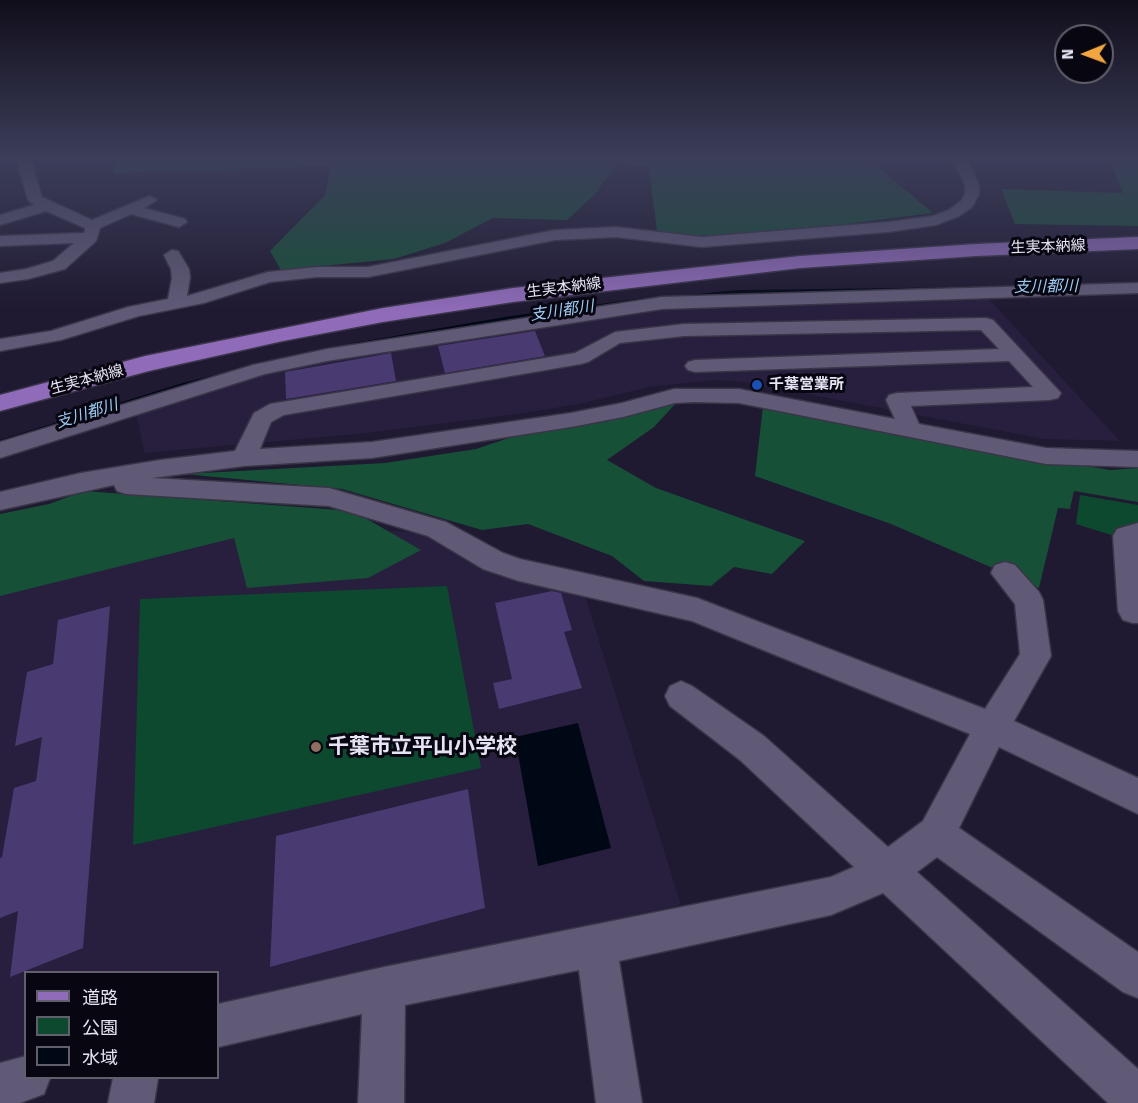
<!DOCTYPE html>
<meta charset="utf-8">
<style>
body{margin:0}
#map{position:relative;width:1138px;height:1103px;overflow:hidden;background:#1f1931;font-family:"Fira Sans","Noto Sans JP",sans-serif}
canvas{display:block}
.legend{position:absolute;left:24px;top:971px;width:195px;height:108px;box-sizing:border-box;background:#080610;border:2px solid #615f6b;margin:0;padding:8px 10px;list-style:none;font-size:18px;color:#e6e4f4}
.legend li{display:flex;align-items:center;gap:12px;height:30px}
.legend b{width:30px;border:2px solid #615f6b}
.north{position:absolute;left:1054px;top:24px;width:60px;height:60px;box-sizing:border-box;background:#080610;border:2px solid #615f6b;border-radius:50%;rotate:269deg;font-size:16px;font-weight:700;line-height:24px;text-align:center;color:#e6e4f4}
.north::after{content:'';display:block;margin:auto;width:21px;height:27px;background:#f1a63f;clip-path:polygon(50% 0,100% 100%,50% 72%,0 100%)}
</style>
<div id="map">
<canvas width="1138" height="1103"></canvas>
<ul class="legend">
<li><b style="height:8px;background:#8f6bb9"></b>道路</li>
<li><b style="height:16px;background:#0d492f"></b>公園</li>
<li><b style="height:16px;background:#000815"></b>水域</li>
</ul>
<div class="north">N</div>
</div>
<script>
const ctx = document.querySelector('canvas').getContext('2d');
ctx.lineJoin = 'round';
function paint(path, color) {
  ctx.fillStyle = color;
  ctx.fill(path, 'evenodd');
}
function shape(rows) {
  const path = new Path2D();
  for (const r of rows) {
    path.moveTo(r[0], r[1]);
    for (let i = 2; i < r.length; i += 2) path.lineTo(r[i], r[i + 1]);
  }
  return path;
}
function strokePath(path, color, width, dash) {
  ctx.strokeStyle = color;
  ctx.lineWidth = width;
  ctx.lineCap = dash ? 'butt' : 'round';
  ctx.setLineDash(dash || []);
  ctx.stroke(path);
}
function write(font, color, halo, rows, align = 'center') {
  ctx.font = font + ' "Fira Sans","Noto Sans JP",sans-serif';
  ctx.lineWidth = 6;
  ctx.setLineDash([]);
  ctx.textBaseline = 'middle';
  ctx.strokeStyle = halo;
  ctx.fillStyle = color;
  for (const [text, x, y, turn = 0] of rows) {
    ctx.save();
    ctx.translate(x, y);
    ctx.rotate((+turn || 0) * Math.PI / 180);
    ctx.textAlign = isNaN(turn) ? turn : align;
    if (halo) ctx.strokeText(text, 0, 0);
    ctx.fillText(text, 0, 0);
    ctx.restore();
  }
}
const built = shape([
 [987,297,1120,441,1044,439,743,382,714,380,649,387,579,404,525,413,368,433,144,453,136,412,277,368,665,306],
 [212,517,434,534,583,589,681,905,253,997,218,1007,218,972,26,972,25,1061,0,1068,0,583]
]);
const green = shape([
 [1080,495,1138,505,1138,527,1121,538,1076,524],
 [447,586,481,768,133,845,140,599]
]);
const forest = shape([
 [115,158,867,158,933,213,838,225,732,245,657,231,649,167,618,163,595,194,567,220,493,218,445,243,394,259,281,270,270,251,325,195,331,166,113,173],
 [1072,158,1138,158,1138,226,1015,224,1001,189,1123,193,1110,160],
 [678,401,654,427,607,460,656,488,805,541,772,574,734,567,711,586,644,581,612,556,528,524,482,530,342,489,184,474,385,463,476,449,574,416],
 [763,406,979,448,1110,470,1138,468,1138,502,1074,491,1070,509,1058,508,1039,588,891,524,755,476],
 [84,491,353,511,421,550,368,578,247,588,234,538,0,596,0,514,49,504]
]);
const water = shape([
 [578,723,611,848,538,866,515,737]
]);
const stream = shape([
 [975,287,977,287,977,289,738,294,687,299,684,297,687,295,738,290,975,287],
 [645,298,647,299,647,301,511,320,354,347,351,345,354,343,511,316,645,298],
 [220,374,223,376,222,377,187,385,0,444,0,440,183,383,220,374]
]);
const building = shape([
 [535,331,545,356,445,373,438,346],
 [391,353,396,381,286,399,285,372],
 [552,591,561,593,572,630,564,632,582,688,499,709,493,683,512,679,495,603],
 [110,606,83,948,10,977,18,911,0,918,0,858,2,857,14,788,36,781,42,737,15,746,27,672,53,664,58,620],
 [468,789,485,908,270,967,276,836]
]);
const minor = shape([
 [16,158,30,158,42,197,92,220,150,196,157,200,144,208,185,219,187,222,179,227,131,214,100,228,96,241,65,269,28,279,0,283,0,273,26,269,53,261,74,243,0,246,0,236,84,233,85,231,85,228,46,211,0,225,0,215,34,205,28,200,16,158],
 [952,158,966,158,979,185,979,194,972,207,959,216,936,225,888,232,702,247,616,237,555,240,368,277,317,277,270,282,204,303,139,316,61,340,0,351,0,339,51,331,128,307,168,299,172,278,171,269,164,255,172,250,178,251,189,269,190,278,187,296,268,272,317,267,368,267,555,230,616,227,702,237,888,222,933,216,949,210,961,201,965,194,965,185,952,158],
 [1138,283,1138,293,662,309,327,361,265,374,0,458,0,442,253,365,327,349,662,297,1138,283],
 [986,318,993,320,1061,393,1058,398,1050,400,911,406,919,424,1046,448,1138,451,1138,467,1046,464,739,403,694,402,675,403,623,417,571,427,372,458,244,466,152,478,329,488,446,522,503,553,520,559,697,598,985,709,1020,654,1015,604,991,573,995,565,1005,562,1015,565,1039,592,1043,600,1051,656,1014,721,1138,778,1138,814,999,747,959,828,1138,952,1138,998,1123,992,937,857,917,872,1138,1069,1138,1103,1108,1103,883,893,831,915,619,961,642,1103,596,1103,579,970,405,1005,404,1103,358,1103,362,1014,218,1047,218,1004,384,967,831,877,854,867,740,760,670,706,665,696,670,686,681,681,692,686,764,736,888,847,923,821,970,734,692,621,519,581,483,569,428,536,329,506,126,494,117,491,114,485,0,510,0,492,81,473,160,460,235,451,254,413,270,404,575,353,615,332,684,324,986,318],
 [981,330,999,349,695,360,688,362,685,366,688,370,695,372,1009,361,1033,387,897,393,889,395,886,400,895,419,739,389,674,389,622,403,571,413,372,442,260,449,271,422,284,415,581,364,588,362,620,343,684,336,981,330],
 [1138,523,1138,623,1133,623,1123,620,1118,611,1113,536,1117,529,1138,523],
 [26,1056,26,1078,50,1078,44,1094,20,1103,0,1103,0,1063,26,1056],
 [113,1078,158,1078,154,1103,108,1103,113,1078]
]);
const major = shape([
 [1138,237,1138,249,976,256,800,268,513,302,383,322,283,341,149,371,0,411,0,395,145,356,383,308,513,288,800,256,976,244,1138,237]
]);
const markers = [
 [757,385,6,"#1a4fb4"],
 [316,747,6,"#8d6e63"]
];
const farStreetnames = [
 ["生実本納線",1048,247,-2],
 ["生実本納線",564,288,-7],
 ["生実本納線",87,380,-15]
];
const farPoinames = [
 ["千葉営業所",769,385]
];
const farWaternames = [
 ["支川都川",1046,287,-1],
 ["支川都川",562,311,-8],
 ["支川都川",87,414,-17]
];
const nearPoinames = [
 ["千葉市立平山小学校",328,747]
];
paint(built, '#271f3d');
paint(green, '#0d492f');
paint(forest, '#165036');
paint(water, '#000815');
paint(stream, '#000815');
paint(building, '#493a72');
strokePath(minor, '#3a3548', 3);
strokePath(major, '#3a3548', 3);
paint(minor, '#605a76');
paint(major, '#8f6bb9');
const sky = ctx.createLinearGradient(0, 0, 0, 312);
sky.addColorStop(0, '#110e1b');
sky.addColorStop(0.51, '#3c3e5a');
sky.addColorStop(1, '#3c3e5a00');
ctx.fillStyle = sky;
ctx.fillRect(0, 0, 1138, 312);
for (const [x, y, r, color] of markers) {
  const dot = new Path2D();
  dot.arc(x, y, r, 0, 2 * Math.PI);
  ctx.fillStyle = color;
  ctx.fill(dot);
  strokePath(dot, '#080610', 2);
}
write('15px', '#e6e4f4', '#080610', farStreetnames);
write('bold 15px', '#e6e4f4', '#080610', farPoinames, 'left');
write('italic 16px', '#9ccbf2', '#080610', farWaternames);
write('bold 21px', '#e6e4f4', '#080610', nearPoinames, 'left');
</script>
